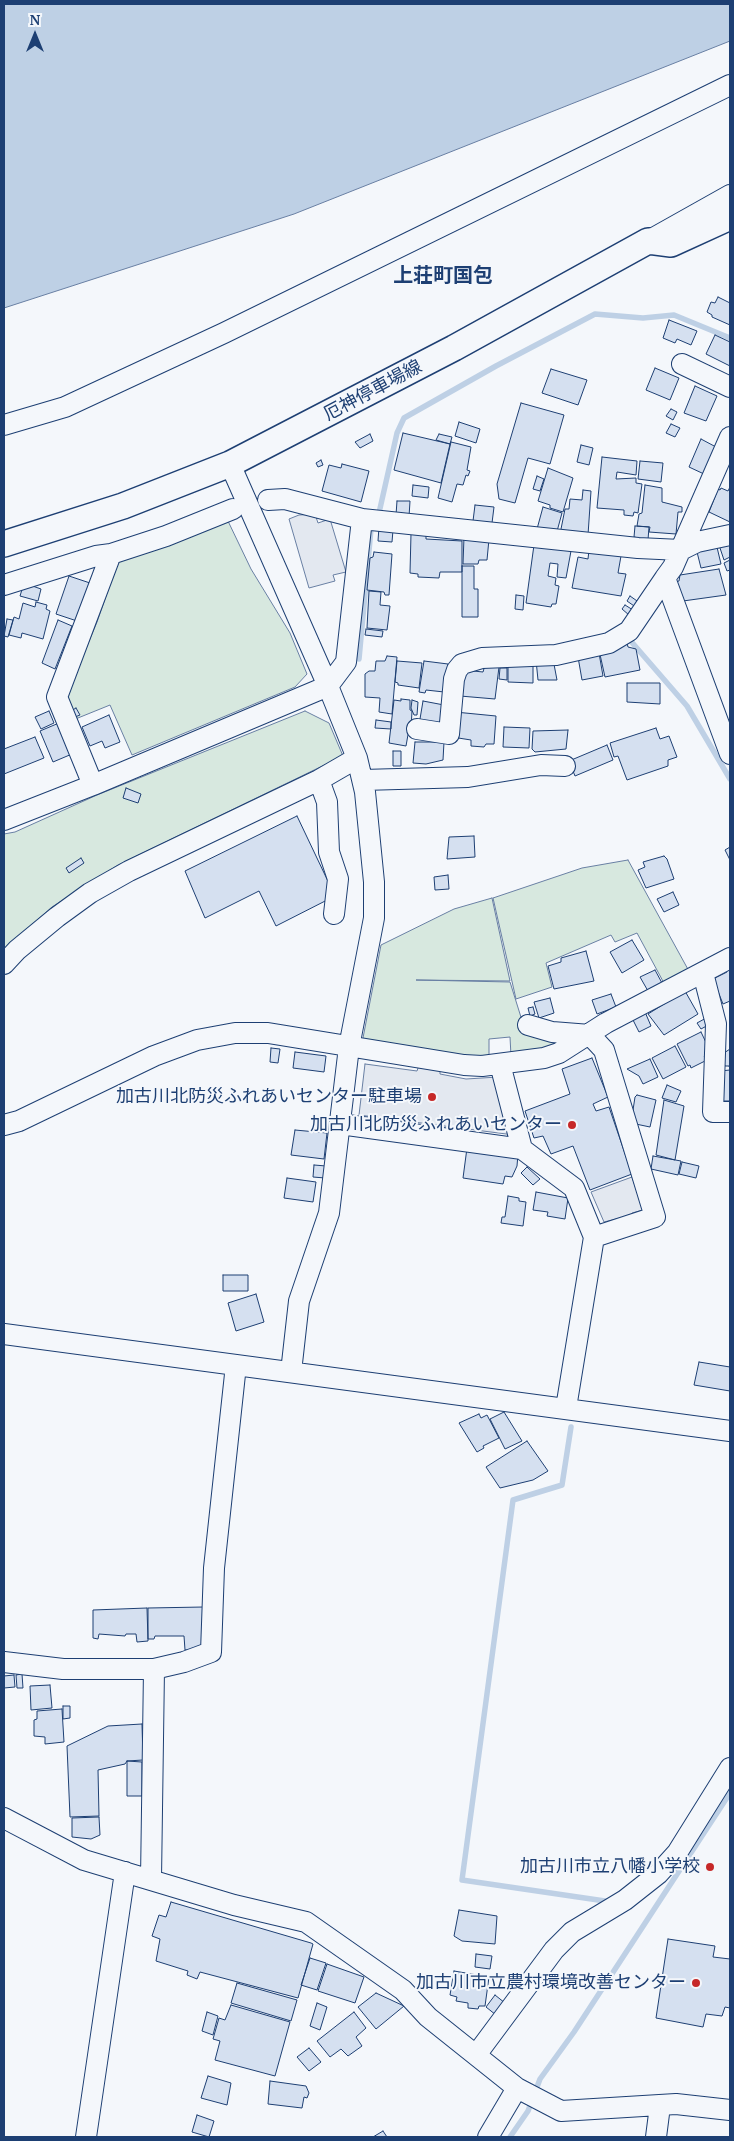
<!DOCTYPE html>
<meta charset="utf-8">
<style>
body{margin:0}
#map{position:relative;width:734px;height:2141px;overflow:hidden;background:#f4f7fb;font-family:"PT Serif",serif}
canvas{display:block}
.frame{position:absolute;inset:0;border:5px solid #1d3f73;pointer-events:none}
.north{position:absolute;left:10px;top:10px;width:50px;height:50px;-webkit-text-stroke:4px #f4f7fb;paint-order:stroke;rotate:0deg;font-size:14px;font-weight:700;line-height:20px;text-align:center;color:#1d3f73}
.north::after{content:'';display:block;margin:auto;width:18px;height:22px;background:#1d3f73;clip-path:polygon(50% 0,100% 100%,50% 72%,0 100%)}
</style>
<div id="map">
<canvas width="734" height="2141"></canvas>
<div class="frame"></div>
<div class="north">N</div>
</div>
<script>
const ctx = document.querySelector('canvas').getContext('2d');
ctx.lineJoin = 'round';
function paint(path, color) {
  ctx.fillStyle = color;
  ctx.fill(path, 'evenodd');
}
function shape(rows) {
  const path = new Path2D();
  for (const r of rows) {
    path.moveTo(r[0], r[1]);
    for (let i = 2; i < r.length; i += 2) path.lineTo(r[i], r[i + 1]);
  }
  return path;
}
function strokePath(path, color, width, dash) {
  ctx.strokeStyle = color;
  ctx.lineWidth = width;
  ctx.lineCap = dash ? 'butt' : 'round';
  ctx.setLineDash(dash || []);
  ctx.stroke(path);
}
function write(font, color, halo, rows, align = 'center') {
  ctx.font = font + ' "PT Serif","Noto Sans JP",serif';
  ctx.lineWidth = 4;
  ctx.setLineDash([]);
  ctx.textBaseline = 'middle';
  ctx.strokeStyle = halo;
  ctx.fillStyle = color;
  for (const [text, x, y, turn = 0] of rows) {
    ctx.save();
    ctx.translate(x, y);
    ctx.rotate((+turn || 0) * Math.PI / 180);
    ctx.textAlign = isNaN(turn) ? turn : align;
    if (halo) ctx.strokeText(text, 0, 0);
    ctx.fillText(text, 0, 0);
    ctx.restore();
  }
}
const green = shape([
 [227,519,251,569,290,633,307,674,295,687,132,755,110,705,73,720,66,696,97,622,116,567,120,558,227,519],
 [305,711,329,723,343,756,118,865,52,907,4,949,4,834,15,832,97,795,305,711],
 [628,860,690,973,665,985,637,933,615,942,611,935,546,963,552,987,516,999,493,898,582,868,628,860],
 [492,898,510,981,416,980,510,982,525,1030,565,1041,559,1045,511,1056,510,1037,489,1039,489,1058,457,1057,362,1043,381,945,454,909,492,898]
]);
const parking = shape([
 [315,514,318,523,330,519,346,572,333,575,335,581,309,588,289,519,299,515,315,514],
 [365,1064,417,1071,419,1065,440,1068,440,1074,466,1079,498,1077,514,1135,359,1115,365,1064],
 [632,1177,643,1210,632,1213,633,1218,617,1223,616,1219,604,1222,591,1192,632,1177]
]);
const water = shape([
 [4,4,730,4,730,41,294,214,4,308,4,4]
]);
const stream = shape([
 [629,639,687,706,730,779],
 [359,659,371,529,379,513,397,433,404,418,496,366,595,314,643,318,674,315,730,338],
 [571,1427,562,1485,513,1500,462,1880,605,1901],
 [510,2137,528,2111,540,2079,574,2032,730,1793]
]);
const building = shape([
 [718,297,730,303,730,325,712,317,712,315,707,312,711,302,715,303,718,297],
 [669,320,697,331,691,345,677,339,675,343,663,338,669,320],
 [715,335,730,342,730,366,706,354,715,335],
 [655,368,679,378,670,400,646,390,655,368],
 [551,369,587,380,578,405,542,393,551,369],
 [695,386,717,396,706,421,684,413,695,386],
 [521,403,564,415,550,464,528,458,515,503,499,499,497,484,521,403],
 [671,409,677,412,673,420,666,416,671,409],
 [459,422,480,429,476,443,455,436,459,422],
 [671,424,680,428,675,437,666,433,671,424],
 [403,433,450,444,441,483,394,470,403,433],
 [370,434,373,441,360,448,355,442,370,434],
 [439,434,452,437,450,444,436,440,439,434],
 [701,439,716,447,704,474,689,467,701,439],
 [451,442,471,447,467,470,470,471,468,476,466,475,463,485,457,484,452,502,438,498,451,442],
 [581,445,593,448,589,465,577,462,581,445],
 [602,457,637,461,636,475,617,472,616,479,636,478,636,483,642,484,638,513,634,512,633,516,624,515,624,510,597,508,602,457],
 [321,460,323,465,318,467,316,463,321,460],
 [640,461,663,463,661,482,638,479,640,461],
 [342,464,369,471,361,502,322,491,329,465,341,468,342,464],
 [548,468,573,478,563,512,550,508,550,505,538,501,548,468],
 [537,476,544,479,540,491,533,489,537,476],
 [413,485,429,487,428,498,412,496,413,485],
 [645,485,662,488,662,502,682,507,682,512,678,512,676,534,649,532,650,527,637,526,639,514,642,513,645,485],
 [730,487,730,522,709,512,718,489,720,490,721,488,728,491,730,487],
 [583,490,591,491,588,535,560,534,565,509,569,509,570,499,582,500,583,490],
 [397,501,410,501,409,517,396,515,397,501],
 [475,505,494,507,492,523,473,521,475,505],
 [543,507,562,513,556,535,537,529,543,507],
 [635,526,649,527,648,540,634,537,635,526],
 [379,527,393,530,392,542,378,541,379,527],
 [411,534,426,534,426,539,462,541,462,572,440,572,439,578,418,577,418,574,410,573,411,534],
 [464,537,489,539,487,560,479,560,478,564,463,564,464,537],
 [730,541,730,557,724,560,719,545,730,541],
 [716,543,721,564,701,568,696,548,716,543],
 [534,545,571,551,566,578,557,577,558,564,550,563,548,576,556,578,555,585,559,586,556,604,552,604,551,607,526,603,534,545],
 [589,550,621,556,618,573,626,574,621,596,572,588,578,557,588,559,589,550],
 [374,552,392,554,389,595,385,595,384,592,367,590,370,558,373,557,374,552],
 [730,560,730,570,727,571,724,563,730,560],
 [462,566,474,566,474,589,478,589,478,617,462,617,462,566],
 [719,569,726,595,683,601,675,582,679,581,680,575,719,569],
 [69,576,90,583,77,621,56,614,69,576],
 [24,583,41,589,38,601,20,596,24,583],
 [369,591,381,592,380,605,390,606,387,630,367,628,369,591],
 [516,595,524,596,523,610,515,609,516,595],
 [630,596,640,603,637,608,627,601,630,596],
 [36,602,47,605,46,609,50,611,43,639,22,633,21,638,9,635,14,617,19,619,23,603,35,607,36,602],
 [625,605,633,610,629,615,622,609,625,605],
 [7,619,13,620,8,637,4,636,7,619],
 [58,620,72,626,55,669,42,663,58,620],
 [366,629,383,631,382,637,365,635,366,629],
 [627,643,628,647,636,649,640,670,605,677,599,650,627,643],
 [599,653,603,676,582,680,578,657,599,653],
 [387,656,397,657,392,714,379,712,380,698,365,697,365,674,369,671,375,671,376,661,385,661,387,656],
 [553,659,557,680,538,680,536,660,553,659],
 [397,661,422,663,419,688,398,685,398,683,395,682,397,661],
 [424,661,448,664,444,692,426,690,425,693,419,692,424,661],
 [485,665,499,667,495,699,460,696,464,670,483,672,485,665],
 [508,665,533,666,533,683,508,682,508,665],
 [500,668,507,668,507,680,499,679,500,668],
 [627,683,660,683,660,704,627,702,627,683],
 [401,699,410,700,410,710,412,711,411,729,409,729,406,746,389,743,394,700,401,701,401,699],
 [412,700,418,702,417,715,414,715,411,708,412,700],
 [423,701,444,705,439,728,419,725,423,701],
 [76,708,80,715,75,717,71,711,76,708],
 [49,711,54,723,41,729,35,717,49,711],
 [455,712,496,716,494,744,486,744,484,747,471,746,471,740,452,737,455,712],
 [109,715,120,742,105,748,102,741,90,746,82,727,109,715],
 [376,720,391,722,391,729,375,728,376,720],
 [59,723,72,754,53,762,40,731,59,723],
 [504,727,530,728,529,748,503,747,504,727],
 [656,728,660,739,669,736,677,757,668,760,668,766,627,780,618,756,614,757,610,743,656,728],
 [568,730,566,749,535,752,532,749,533,731,568,730],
 [35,737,44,758,4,774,4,749,35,737],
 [415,742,444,742,443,760,426,764,413,763,415,742],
 [607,745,613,760,575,776,569,761,607,745],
 [393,751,401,751,401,766,393,766,393,751],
 [126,788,141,794,138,803,123,798,126,788],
 [297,816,335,896,276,926,259,891,205,918,185,871,297,816],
 [474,836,475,857,447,859,449,837,474,836],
 [730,847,730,860,725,850,730,847],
 [664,856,667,859,674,879,646,888,638,870,645,867,643,862,664,856],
 [81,858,84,863,69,873,66,868,81,858],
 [448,875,449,889,435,890,434,877,448,875],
 [673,892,679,905,664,912,657,899,673,892],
 [632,940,644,960,622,973,610,952,632,940],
 [586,951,594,981,554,989,548,966,561,962,561,958,586,951],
 [730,967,730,1001,723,1004,713,979,727,972,726,969,730,967],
 [655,970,662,983,648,991,640,977,655,970],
 [685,991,698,1014,664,1035,648,1014,685,991],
 [611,994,616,1007,597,1014,592,1000,611,994],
 [550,998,554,1013,539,1018,534,1002,550,998],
 [533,1007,535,1014,530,1016,528,1008,533,1007],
 [645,1012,651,1026,639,1032,632,1018,645,1012],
 [708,1017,712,1023,701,1029,697,1023,708,1017],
 [701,1032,711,1053,704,1056,707,1060,691,1068,690,1065,688,1066,677,1044,701,1032],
 [675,1046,686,1067,663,1079,652,1058,675,1046],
 [271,1048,280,1049,278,1063,270,1062,271,1048],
 [730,1049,730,1069,729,1066,725,1066,721,1055,730,1049],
 [295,1052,326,1056,324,1072,293,1068,295,1052],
 [592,1058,608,1097,593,1104,596,1111,609,1107,632,1174,590,1190,573,1146,551,1154,543,1136,534,1138,525,1111,570,1094,562,1069,592,1058],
 [650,1059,658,1077,643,1084,639,1076,627,1069,650,1059],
 [730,1070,730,1101,721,1101,720,1071,730,1070],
 [667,1085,681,1091,676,1102,662,1098,667,1085],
 [637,1095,656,1100,650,1127,631,1123,635,1097,637,1095],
 [664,1100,684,1106,675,1160,656,1155,664,1100],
 [295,1130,327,1133,324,1159,291,1155,295,1130],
 [467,1148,518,1154,517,1166,512,1177,505,1176,503,1184,463,1178,467,1148],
 [653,1156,681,1161,678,1175,651,1169,653,1156],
 [682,1162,699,1166,696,1178,679,1174,682,1162],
 [314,1165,326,1166,325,1178,313,1177,314,1165],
 [527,1167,540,1179,533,1185,521,1173,527,1167],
 [287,1178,316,1182,313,1202,284,1198,287,1178],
 [536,1192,568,1198,565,1219,547,1216,548,1212,533,1210,536,1192],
 [508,1196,519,1198,519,1201,526,1202,523,1226,501,1223,502,1217,505,1217,508,1196],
 [223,1275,248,1275,248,1291,223,1291,223,1275],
 [256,1294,264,1322,236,1331,228,1303,256,1294],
 [699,1362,730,1367,730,1391,694,1385,699,1362],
 [504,1412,522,1441,505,1449,490,1419,504,1412],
 [479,1414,481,1418,487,1415,499,1438,483,1446,484,1448,477,1452,459,1423,479,1414],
 [527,1441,548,1471,533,1480,500,1488,486,1467,527,1441],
 [204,1607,202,1647,195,1650,185,1650,184,1636,155,1636,154,1639,148,1639,148,1608,204,1607],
 [147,1608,148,1641,137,1642,136,1634,126,1634,125,1636,99,1634,98,1639,93,1638,93,1610,147,1608],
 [22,1674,23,1688,17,1688,16,1675,22,1674],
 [14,1675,15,1687,4,1688,4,1676,14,1675],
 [50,1685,52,1708,31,1710,30,1686,50,1685],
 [63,1706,70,1706,70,1718,63,1719,63,1706],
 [62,1709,64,1742,45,1744,45,1737,34,1736,34,1720,37,1719,37,1711,62,1709],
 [142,1724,143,1760,127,1761,125,1764,98,1770,99,1816,70,1817,67,1746,108,1726,142,1724],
 [127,1761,142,1762,142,1796,127,1796,127,1761],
 [99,1817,100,1835,91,1839,72,1837,72,1818,99,1817],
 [171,1902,311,1943,313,1944,298,1998,200,1972,197,1979,187,1975,188,1971,156,1961,160,1939,152,1936,159,1915,166,1917,171,1902],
 [459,1910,497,1916,495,1944,462,1941,454,1936,459,1910],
 [668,1939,715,1946,713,1957,730,1959,730,2008,725,2007,722,2016,706,2014,703,2027,656,2018,668,1939],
 [476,1954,492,1956,490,1969,475,1967,476,1954],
 [310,1958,326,1963,317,1990,301,1985,310,1958],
 [327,1964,364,1977,355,2003,318,1991,327,1964],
 [454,1971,489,1977,485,2006,479,2006,478,2009,468,2008,468,2003,456,2001,457,1997,450,1995,454,1971],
 [237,1983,297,2000,291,2021,231,2003,237,1983],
 [376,1993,404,2006,376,2029,358,2007,376,1993],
 [495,1995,505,2003,496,2015,486,2007,495,1995],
 [317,2003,327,2007,320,2030,310,2026,317,2003],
 [231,2005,290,2022,275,2076,215,2060,220,2041,213,2039,219,2018,225,2020,231,2005],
 [207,2012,218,2016,213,2035,202,2031,207,2012],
 [354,2012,366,2028,356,2037,362,2046,348,2056,341,2049,330,2057,317,2041,354,2012],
 [309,2048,321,2062,309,2071,297,2057,309,2048],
 [208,2076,231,2083,227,2105,201,2098,208,2076],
 [270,2081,306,2086,309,2093,307,2098,304,2097,302,2108,268,2104,270,2081],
 [197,2115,214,2121,209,2137,192,2132,197,2115],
 [383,2131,387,2137,373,2137,383,2131]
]);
const minor = shape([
 [648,241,730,195],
 [682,364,730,387],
 [4,425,65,407,224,333,730,85],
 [730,437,673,567,665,578,730,754],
 [268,500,285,499,362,519,638,548,681,550,697,542,730,535],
 [4,585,96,556,111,554],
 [417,729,449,734,454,679,457,670,462,664,482,658,556,655,609,643,629,631,665,578],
 [319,780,327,802,329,852,338,879,334,914],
 [363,780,468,777,541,765,565,766],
 [93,785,57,697,111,554,166,536,233,509],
 [4,820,93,785,328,686,230,464],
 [4,964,17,950,57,917,90,893,129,871,319,780,357,758],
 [703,973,716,1024,713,1112,730,1112],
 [528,1025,552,1032,590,1035,604,1050,655,1217,594,1237],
 [500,1064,522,1149],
 [340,1124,522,1149,574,1188,594,1237,566,1408],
 [4,1125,19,1121,154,1056,197,1040,235,1033,268,1033,464,1065,482,1066,544,1058,559,1053,606,1023,730,958],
 [4,1334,730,1431],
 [291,1372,299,1301,329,1213,349,1047,374,918,374,882,365,792,357,758,328,686,346,662,362,519],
 [4,1662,63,1669,154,1669],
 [4,1818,84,1860,234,1905,306,1922,403,1990,428,2017,517,2088,561,2111,676,2104,730,2110],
 [151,1879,154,1669,184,1662,211,1652,214,1568,236,1365],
 [476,2055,554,1950,572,1932,625,1900,658,1874,677,1853,730,1768],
 [86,2137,125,1872],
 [488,2137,517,2088],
 [656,2137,660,2106]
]);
const major = shape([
 [4,544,123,506,230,464,454,348,648,241,671,244,730,217]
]);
const markers = [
 [432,1097,5,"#c62828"],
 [572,1125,5,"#c62828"],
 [710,1867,5,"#c62828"],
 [696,1983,5,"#c62828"]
];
const streetNames = [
 ["厄神停車場線",373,391,-28]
];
const poiNames = [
 ["加古川北防災ふれあいセンター駐車場",422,1097],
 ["加古川北防災ふれあいセンター",562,1125],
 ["加古川市立八幡小学校",700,1867],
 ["加古川市立農村環境改善センター",686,1983]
];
const quarterNames = [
 ["上荘町国包",443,276]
];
paint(green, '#d7e8df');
strokePath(green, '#687fa3', 1);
paint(parking, '#e3e8f0');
strokePath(parking, '#687fa3', 1);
paint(water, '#bed0e5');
strokePath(water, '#687fa3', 1);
strokePath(stream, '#bed0e5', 5.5);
paint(building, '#d5e0f0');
strokePath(building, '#1d3f73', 1);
strokePath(minor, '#1d3f73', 22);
strokePath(major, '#1d3f73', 28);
strokePath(minor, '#f4f7fb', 20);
strokePath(major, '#f4f7fb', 25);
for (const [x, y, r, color] of markers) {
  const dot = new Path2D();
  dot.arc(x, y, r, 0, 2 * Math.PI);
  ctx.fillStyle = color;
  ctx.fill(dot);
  strokePath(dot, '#f4f7fb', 2);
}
write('18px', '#1d3f73', '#f4f7fb', streetNames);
write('18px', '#1d3f73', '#f4f7fb', poiNames, 'right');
write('bold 20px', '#1d3f73', '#f4f7fb', quarterNames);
</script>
